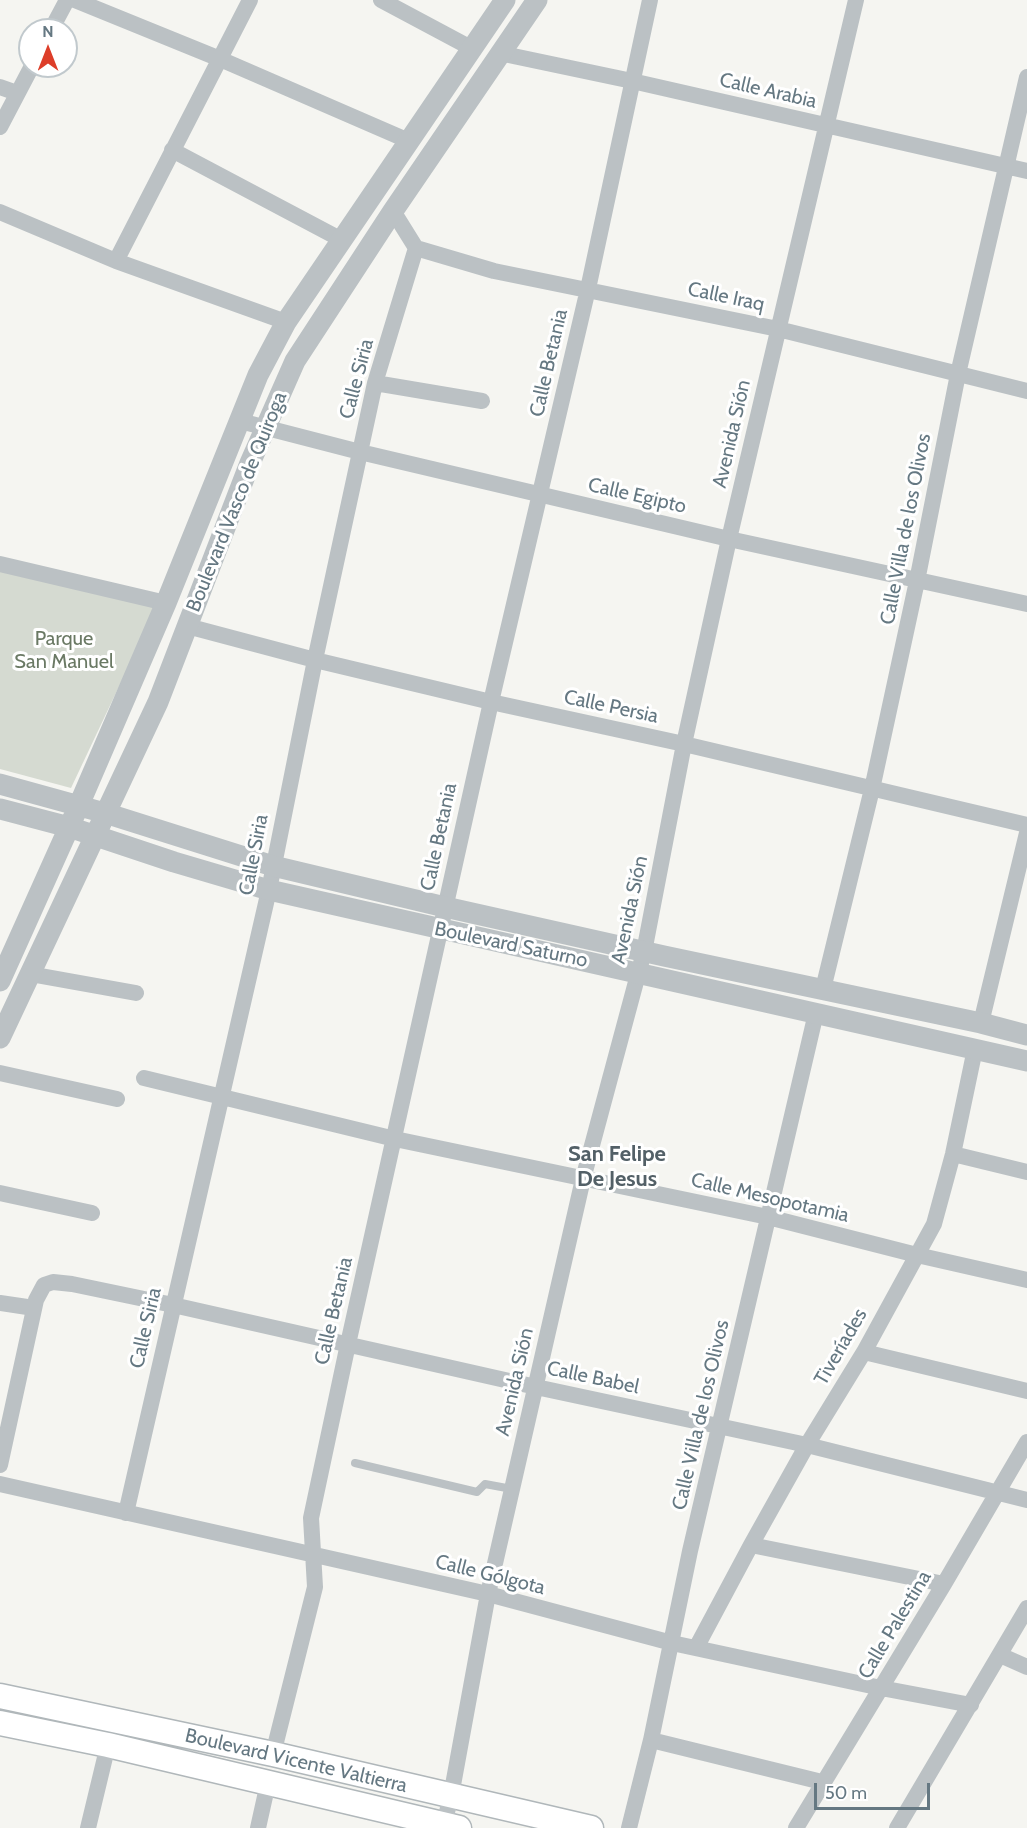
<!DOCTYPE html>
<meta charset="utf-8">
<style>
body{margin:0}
#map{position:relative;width:1027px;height:1828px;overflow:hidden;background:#f5f5f1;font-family:Cabin,sans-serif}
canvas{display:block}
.north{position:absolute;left:18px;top:18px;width:60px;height:60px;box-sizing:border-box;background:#fff;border:2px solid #c1c9cd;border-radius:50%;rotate:0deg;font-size:16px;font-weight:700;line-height:24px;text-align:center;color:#657882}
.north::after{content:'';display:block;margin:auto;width:21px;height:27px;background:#dd3e29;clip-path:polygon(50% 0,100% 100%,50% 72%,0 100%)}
.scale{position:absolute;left:814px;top:1783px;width:116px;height:27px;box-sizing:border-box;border:3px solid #657882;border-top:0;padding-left:8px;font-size:18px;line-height:21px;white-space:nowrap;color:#657882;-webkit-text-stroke:4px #fff;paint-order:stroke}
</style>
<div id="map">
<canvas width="1027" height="1828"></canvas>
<div class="north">N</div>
<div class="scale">50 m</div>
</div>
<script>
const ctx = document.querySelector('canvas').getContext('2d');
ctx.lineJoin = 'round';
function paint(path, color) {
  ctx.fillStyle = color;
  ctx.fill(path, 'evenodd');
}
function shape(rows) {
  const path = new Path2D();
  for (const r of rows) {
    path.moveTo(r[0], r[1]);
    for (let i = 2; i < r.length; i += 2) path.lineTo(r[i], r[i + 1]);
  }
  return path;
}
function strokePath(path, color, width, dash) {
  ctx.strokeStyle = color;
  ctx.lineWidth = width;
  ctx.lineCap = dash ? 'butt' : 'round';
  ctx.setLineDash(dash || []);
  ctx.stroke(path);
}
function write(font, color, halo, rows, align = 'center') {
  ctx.font = font + ' Cabin,sans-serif';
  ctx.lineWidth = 6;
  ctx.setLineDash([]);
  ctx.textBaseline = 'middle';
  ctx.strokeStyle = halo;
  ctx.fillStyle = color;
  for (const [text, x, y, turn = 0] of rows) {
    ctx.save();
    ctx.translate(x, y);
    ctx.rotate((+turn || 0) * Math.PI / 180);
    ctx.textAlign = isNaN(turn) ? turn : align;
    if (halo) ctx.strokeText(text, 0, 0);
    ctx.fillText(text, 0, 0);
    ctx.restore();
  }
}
const green = shape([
 [0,566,157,606,71,788,0,769]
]);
const service = shape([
 [355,1463,477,1492,485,1484,512,1489]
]);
const minor = shape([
 [75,0,220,59,409,141],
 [381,0,471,48],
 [51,30,67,0],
 [499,53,632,81,1027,171],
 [0,87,17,93],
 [0,127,32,66],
 [172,150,342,240],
 [0,212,116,261,286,322],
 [416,248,494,271,778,329,1027,391],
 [116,261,250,0],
 [375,383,482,401],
 [240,421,360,452,729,539,1027,604],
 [0,564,166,603],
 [187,626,315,660,491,702,684,744,1027,825],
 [30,974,136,993],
 [823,989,872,789,917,581,958,374,1027,77],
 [981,1023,1027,833],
 [0,1073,117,1099],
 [144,1078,395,1139,768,1217,917,1255,1027,1280],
 [953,1154,1027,1172],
 [0,1193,92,1213],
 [0,1303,34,1308],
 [864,1352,1027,1391],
 [0,1465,36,1300,44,1285,53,1282,72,1284,173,1305,536,1387,807,1445,1027,1500],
 [0,1484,488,1594,672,1643,881,1688,971,1705],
 [126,1513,269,890,315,660,375,383,416,248,393,211],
 [751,1545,944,1584],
 [696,1648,751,1545,807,1445,864,1352,934,1224,953,1154,975,1049],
 [1000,1655,1027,1667],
 [651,1740,822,1782],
 [273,1754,315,1587,311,1518,348,1344,491,702,588,289,650,0],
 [88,1828,108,1745],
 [258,1828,268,1783],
 [443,1828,451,1796,488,1594,583,1179,644,952,684,744,729,539,856,0],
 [629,1828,651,1740,690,1551,816,1013],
 [796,1828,944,1584,1027,1442],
 [897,1828,1027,1608]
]);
const tertiary = shape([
 [0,784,105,813,273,866,445,907,664,956,981,1023,1027,1035],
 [0,809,69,827,174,862,269,890,1027,1061],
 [0,981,79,805,166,603,258,375,286,322,505,0],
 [0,1038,158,702,250,463,295,361,393,211,537,0]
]);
const secondary = shape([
 [0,1696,273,1754,591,1828],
 [0,1723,108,1745,459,1828]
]);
const streetNames = [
 ["Calle Arabia",768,91,13],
 ["Calle Iraq",726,297,12],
 ["Calle Betania",549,363,-77],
 ["Calle Siria",357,379,-75],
 ["Avenida Sión",732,434,-77],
 ["Calle Egipto",637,496,13],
 ["Boulevard Vasco de Quiroga",237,502,-68],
 ["Calle Villa de los Olivos",906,529,-79],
 ["Calle Persia",611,707,12],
 ["Calle Betania",439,837,-78],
 ["Calle Siria",254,855,-79],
 ["Avenida Sión",630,910,-78],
 ["Boulevard Saturno",511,945,12],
 ["Calle Mesopotamia",770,1198,13],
 ["Calle Betania",334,1311,-77],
 ["Calle Siria",146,1328,-77],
 ["Tiveríades",841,1347,-60],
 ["Calle Babel",593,1378,12],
 ["Avenida Sión",515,1382,-77],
 ["Calle Villa de los Olivos",701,1415,-77],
 ["Calle Gólgota",490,1575,14],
 ["Calle Palestina",895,1625,-59],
 ["Boulevard Vicente Valtierra",296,1761,13]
];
const parkNames = [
 ["Parque",64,639],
 ["San Manuel",64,662]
];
const quarterNames = [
 ["San Felipe",617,1155],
 ["De Jesus",617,1180]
];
paint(green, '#d5dad1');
strokePath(secondary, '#b0b7ba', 27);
strokePath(service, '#bbc1c4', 8);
strokePath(minor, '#bbc1c4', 16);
strokePath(tertiary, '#bbc1c4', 21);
strokePath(secondary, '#fff', 24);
write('20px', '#657882', '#fff', streetNames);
write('20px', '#6a7964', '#fff', parkNames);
write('bold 22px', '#536067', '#fff', quarterNames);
</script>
